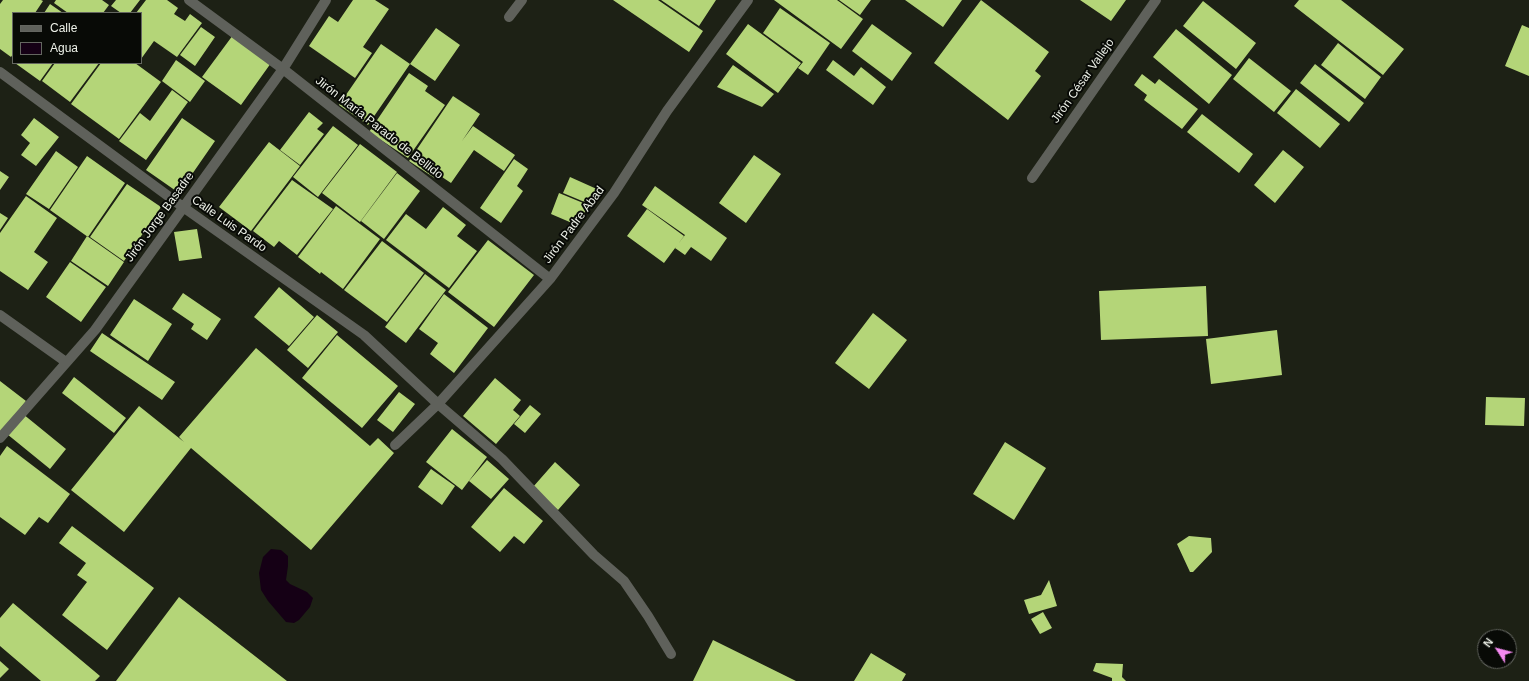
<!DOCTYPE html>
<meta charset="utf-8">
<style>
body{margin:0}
#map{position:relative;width:1529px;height:681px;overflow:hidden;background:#1d2115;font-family:Helvetica,sans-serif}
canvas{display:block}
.legend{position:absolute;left:12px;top:12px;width:130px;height:52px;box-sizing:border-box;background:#080a06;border:1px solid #646660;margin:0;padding:5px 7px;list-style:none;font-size:12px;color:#edf1e8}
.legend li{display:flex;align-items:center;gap:8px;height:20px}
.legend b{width:20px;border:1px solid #646660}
.north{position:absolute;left:1477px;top:629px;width:40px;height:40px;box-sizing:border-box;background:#080a06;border:1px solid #646660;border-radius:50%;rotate:306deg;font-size:11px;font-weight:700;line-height:16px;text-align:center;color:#edf1e8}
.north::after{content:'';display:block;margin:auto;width:14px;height:18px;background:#f489f0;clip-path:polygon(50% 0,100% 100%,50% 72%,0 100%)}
</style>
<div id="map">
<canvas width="1529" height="681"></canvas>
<ul class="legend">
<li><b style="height:5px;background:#5f615b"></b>Calle</li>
<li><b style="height:11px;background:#150015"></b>Agua</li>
</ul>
<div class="north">N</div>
</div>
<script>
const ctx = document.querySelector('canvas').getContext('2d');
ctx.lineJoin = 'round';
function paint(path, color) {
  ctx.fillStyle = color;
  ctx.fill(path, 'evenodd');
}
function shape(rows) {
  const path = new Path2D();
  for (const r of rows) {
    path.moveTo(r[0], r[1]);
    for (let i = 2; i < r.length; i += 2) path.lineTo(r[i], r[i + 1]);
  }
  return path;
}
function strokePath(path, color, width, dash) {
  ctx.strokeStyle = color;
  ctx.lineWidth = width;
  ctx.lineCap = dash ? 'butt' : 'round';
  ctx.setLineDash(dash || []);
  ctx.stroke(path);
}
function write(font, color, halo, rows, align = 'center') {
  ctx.font = font + ' Helvetica,sans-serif';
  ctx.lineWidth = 4;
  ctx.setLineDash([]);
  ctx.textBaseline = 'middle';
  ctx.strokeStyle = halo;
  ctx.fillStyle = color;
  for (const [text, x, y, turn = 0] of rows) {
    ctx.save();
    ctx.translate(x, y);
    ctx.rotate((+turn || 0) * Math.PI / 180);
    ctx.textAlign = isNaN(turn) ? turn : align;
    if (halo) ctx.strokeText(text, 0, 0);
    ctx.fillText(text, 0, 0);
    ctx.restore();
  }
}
const water = shape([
 [271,549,281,550,288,556,288,566,286,580,290,584,307,592,313,598,310,607,299,620,294,623,286,622,268,601,261,590,259,573,263,557]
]);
const building = shape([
 [3,0,41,0,43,1,35,13,13,13,13,54,11,57,0,49,0,4],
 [56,0,102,0,109,5,103,13,68,13,54,3],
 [116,0,140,0,130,13,121,13,111,6],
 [146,0,167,0,178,8,174,14,185,21,190,14,202,23,177,57,154,41,141,59,141,13,136,13],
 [353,0,375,0,389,9,363,47,372,53,355,78,309,46,329,16,338,22],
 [613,0,658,0,703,31,689,52],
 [661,0,716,0,699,26],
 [774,0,837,0,863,19,841,49],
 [839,0,871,0,860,15],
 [905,0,962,0,943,27],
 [981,0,1049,52,1035,71,1041,76,1008,120,934,63],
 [1080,0,1126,0,1111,21],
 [1299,0,1341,0,1404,49,1383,75,1294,6],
 [1203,1,1256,43,1236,69,1183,26],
 [50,4,63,13,44,13],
 [780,8,830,43,808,75,798,68,803,62,763,33],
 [748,24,801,63,778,93,726,54],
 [872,24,912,53,892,81,852,51],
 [1522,25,1529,28,1529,76,1505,66],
 [201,27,215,37,195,66,180,55],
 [436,28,460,45,435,81,410,64],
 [1176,29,1232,75,1209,104,1153,57],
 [233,35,271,63,241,105,202,77],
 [1338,43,1381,77,1365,99,1321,65],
 [381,44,410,64,368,125,339,105],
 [1249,58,1291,91,1274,112,1233,79],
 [176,60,205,81,190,102,162,81],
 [833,60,854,76,861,67,886,87,873,105,826,70],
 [15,63,53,63,40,81],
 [55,63,99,63,70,102,42,81],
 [101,63,135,63,161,82,119,139,71,104],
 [1315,64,1364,103,1349,122,1300,83],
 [733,65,774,94,762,107,717,87],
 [409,73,428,86,425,91,445,105,408,158,369,132],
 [1142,74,1155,84,1159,79,1198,109,1182,129,1144,100,1147,95,1134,85],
 [1296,89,1340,124,1320,148,1277,113],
 [172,90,188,102,146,160,119,141,140,113,150,121],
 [453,96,480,114,462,141,473,126,515,155,504,171,474,150,451,183,439,175,436,179,409,161],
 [309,112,323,123,317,129,324,134,300,165,280,150],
 [1202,114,1253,154,1239,173,1187,132],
 [34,118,59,137,36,166,21,155,30,143,21,135],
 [182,118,215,141,179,193,146,170],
 [333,126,358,145,318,197,293,177],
 [269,142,300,166,251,231,219,207],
 [360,144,397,172,360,222,322,193],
 [1283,150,1304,167,1275,203,1254,185],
 [56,151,78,167,49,209,26,194],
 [754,155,781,174,746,223,719,203],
 [87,156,125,183,88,237,50,210],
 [514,159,528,169,517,186,523,191,501,223,480,208],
 [0,171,9,177,0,190],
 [397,173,420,191,384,239,361,221],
 [570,177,599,190,595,200,589,198,587,203,563,193],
 [292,180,333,209,297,255,279,241,274,247,253,231],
 [127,184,161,207,124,261,90,237],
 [655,186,727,238,711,261,691,247,685,255,675,248,685,235,642,205],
 [559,193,588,205,579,226,551,214],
 [26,196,57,218,34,252,48,262,28,290,0,271,0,233],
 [336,206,380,239,343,289,321,272,320,274,298,257],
 [443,207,466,225,457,236,477,251,449,288,386,240,406,214,426,229],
 [647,209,684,236,664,263,627,236],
 [0,213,8,218,0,230],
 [197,229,202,258,179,261,174,232],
 [87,236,124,262,108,286,71,261],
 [488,240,534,275,494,327,448,292],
 [382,241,424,273,387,322,344,290],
 [70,262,106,287,81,322,46,297],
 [425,274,446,290,406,343,385,327],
 [1206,286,1208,336,1101,340,1099,291],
 [279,287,314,317,289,346,254,317],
 [183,293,221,319,207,340,191,329,194,324,172,309],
 [444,294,488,328,454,373,430,354,438,343,419,329],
 [134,299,172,324,148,361,110,335],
 [873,313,907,340,869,389,835,363],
 [317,315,338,332,308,368,287,350],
 [1277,330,1282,375,1211,384,1206,339],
 [102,333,175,382,162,400,90,351],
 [337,335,398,386,362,428,302,378],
 [256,348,370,446,378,438,394,453,311,550,191,448,124,532,71,490,139,406,184,442,179,437],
 [74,377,126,418,114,433,62,393],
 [495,378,521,400,513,410,520,416,496,444,463,416],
 [0,381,26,401,0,434],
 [399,392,415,404,393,432,377,420],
 [1486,397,1525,398,1524,426,1485,425],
 [530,405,541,414,525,433,514,424],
 [23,414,66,449,50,469,7,434],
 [452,429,487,457,462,490,426,462],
 [1005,442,1046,468,1014,520,973,494],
 [7,446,70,494,48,523,39,517,25,535,0,517,0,456],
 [487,460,509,479,491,499,469,481],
 [555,462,580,485,558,510,533,487],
 [431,469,455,486,442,505,418,487],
 [504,488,543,521,524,544,514,536,500,552,471,527],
 [72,526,154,588,107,650,62,615,87,582,77,575,86,563,59,543],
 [1189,536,1211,538,1212,552,1193,572,1190,572,1177,544],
 [1049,580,1057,606,1029,614,1024,600,1041,595],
 [179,597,287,681,116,681],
 [13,603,100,676,95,681,41,681,0,646,0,618],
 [1043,612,1052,628,1040,634,1031,619],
 [713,640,796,681,693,681],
 [871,653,906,674,902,681,854,681],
 [0,661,9,669,0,678],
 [1096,663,1123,664,1122,677,1126,681,1112,681,1112,678,1093,671]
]);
const minor = shape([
 [189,0,283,69,550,279],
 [509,17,522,0],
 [0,72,183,207,364,335,438,404,502,459,594,555,624,581,648,616,671,654],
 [1032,178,1156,0],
 [0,315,66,362],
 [0,438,95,330,283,69,326,0],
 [395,445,438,404,550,279,614,193,667,111,748,0]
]);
const streetNames = [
 ["Jirón César Vallejo",1083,81,-55],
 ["Jirón María Parado de Bellido",379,128,38],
 ["Jirón Jorge Basadre",160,217,-54],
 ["Calle Luis Pardo",229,224,35],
 ["Jirón Padre Abad",574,225,-53]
];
paint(water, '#150015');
paint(building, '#b4d578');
strokePath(minor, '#5f615b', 10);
write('12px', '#edf1e8', '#080a06', streetNames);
</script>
